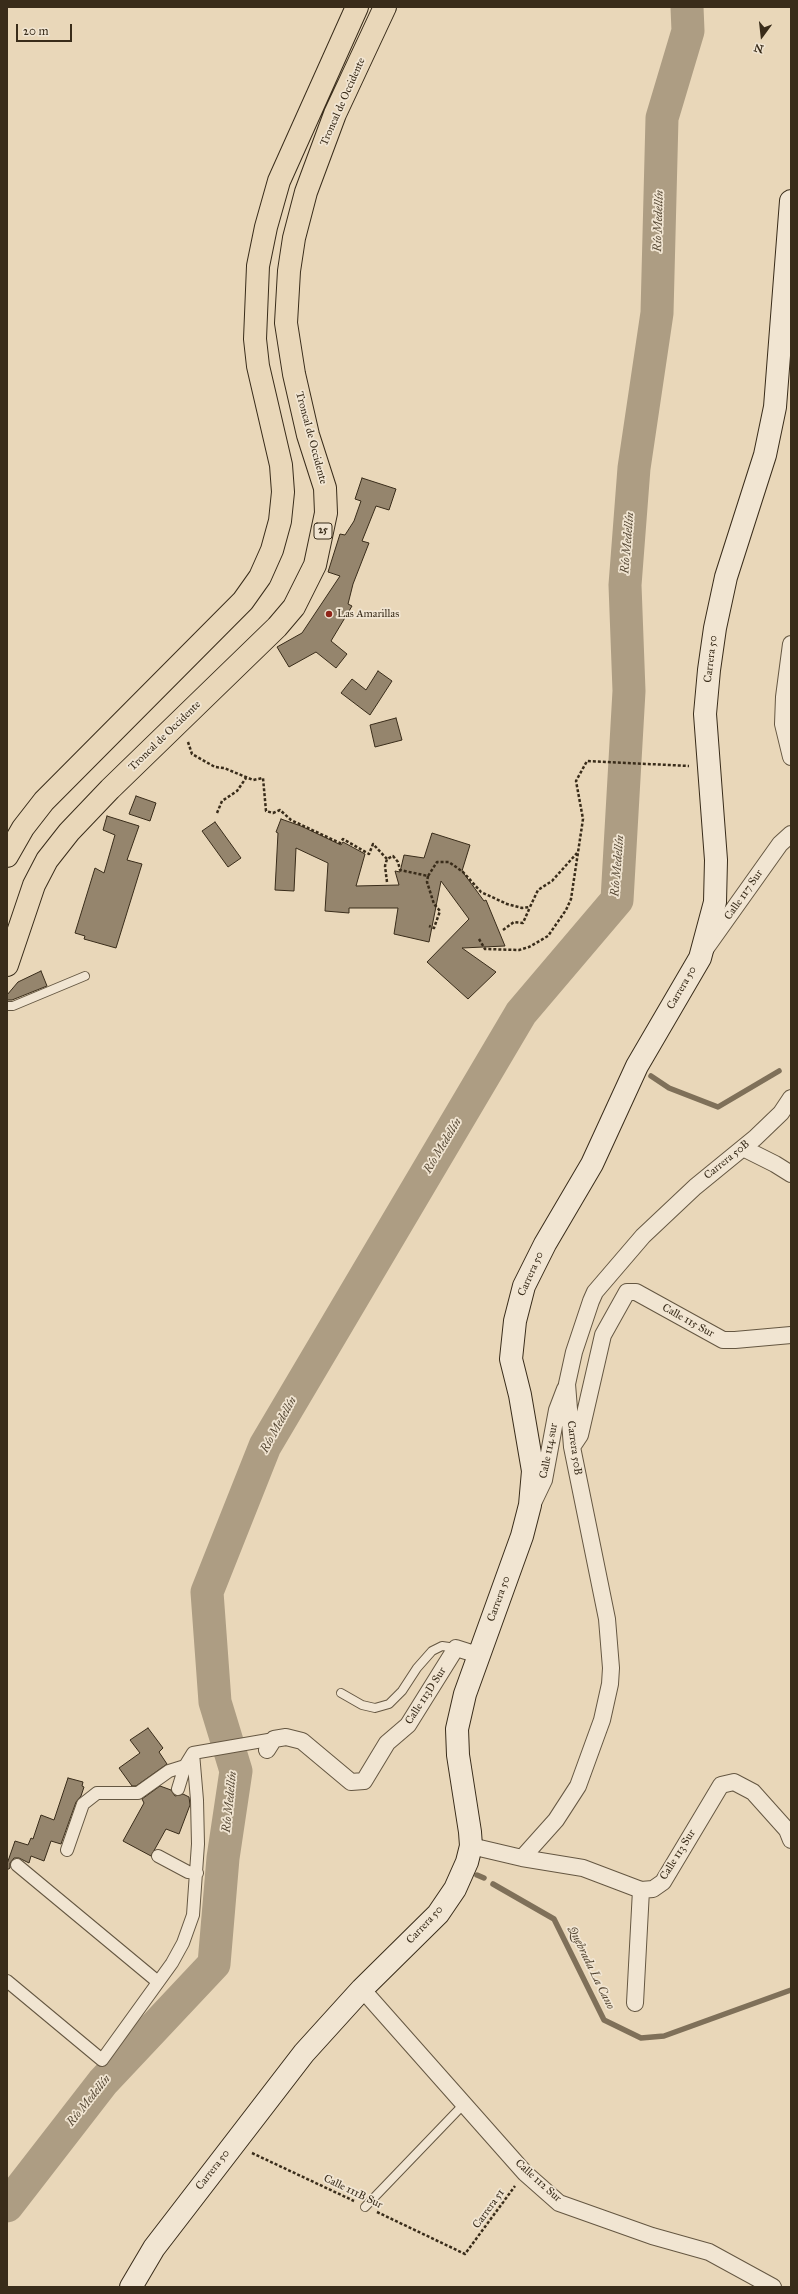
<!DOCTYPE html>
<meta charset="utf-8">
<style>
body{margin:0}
#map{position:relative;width:798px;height:2294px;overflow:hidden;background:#e9d7b9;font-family:"IM FELL Great Primer",serif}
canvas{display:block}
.frame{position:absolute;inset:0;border:8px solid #392c1a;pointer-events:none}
.north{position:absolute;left:742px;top:16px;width:40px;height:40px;-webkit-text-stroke:3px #f1e5d2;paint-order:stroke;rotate:195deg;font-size:11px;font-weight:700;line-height:16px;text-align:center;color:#392c1a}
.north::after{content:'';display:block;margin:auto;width:14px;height:18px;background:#392c1a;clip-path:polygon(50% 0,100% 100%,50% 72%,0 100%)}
.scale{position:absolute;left:16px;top:24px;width:56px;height:18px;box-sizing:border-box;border:2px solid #392c1a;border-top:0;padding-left:5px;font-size:12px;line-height:14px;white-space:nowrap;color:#392c1a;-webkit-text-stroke:3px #f1e5d2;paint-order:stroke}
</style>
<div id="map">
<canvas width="798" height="2294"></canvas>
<div class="frame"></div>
<div class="north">N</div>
<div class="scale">20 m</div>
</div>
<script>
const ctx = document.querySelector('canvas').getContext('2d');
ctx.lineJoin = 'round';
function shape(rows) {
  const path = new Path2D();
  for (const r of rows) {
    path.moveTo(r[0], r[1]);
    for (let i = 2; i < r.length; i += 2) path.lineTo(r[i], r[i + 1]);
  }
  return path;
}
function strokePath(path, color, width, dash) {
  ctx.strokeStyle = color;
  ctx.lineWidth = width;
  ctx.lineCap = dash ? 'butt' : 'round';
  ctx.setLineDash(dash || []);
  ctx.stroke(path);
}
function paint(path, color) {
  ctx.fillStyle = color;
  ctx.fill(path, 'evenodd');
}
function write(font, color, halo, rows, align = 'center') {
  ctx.font = font + ' "IM FELL Great Primer",serif';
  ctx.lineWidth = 3.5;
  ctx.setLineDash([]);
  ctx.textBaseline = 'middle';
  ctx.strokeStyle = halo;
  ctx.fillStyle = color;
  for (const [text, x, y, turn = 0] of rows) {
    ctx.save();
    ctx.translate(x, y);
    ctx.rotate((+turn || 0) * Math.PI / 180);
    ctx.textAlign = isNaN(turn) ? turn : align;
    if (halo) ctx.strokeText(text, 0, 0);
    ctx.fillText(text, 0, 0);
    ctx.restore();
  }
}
const stream = shape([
 [651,1076,669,1088,718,1107,779,1071],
 [477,1875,484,1878],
 [493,1884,554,1919,604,2020,641,2038,664,2036,791,1990]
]);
const river = shape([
 [7,2206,103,2082,214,1964,223,1858,236,1771,215,1702,207,1592,265,1446,521,1013,617,900,629,691,625,585,634,468,657,313,662,118,688,31,687,7]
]);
const building = shape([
 [362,478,396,489,389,510,376,506,362,541,369,543,353,584,348,604,352,606,331,641,347,654,336,668,316,652,289,667,277,647,302,633,340,576,328,572,340,534,345,535,354,521,361,501,355,499,362,478],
 [378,671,392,681,370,715,341,693,352,679,366,690,378,671],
 [396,718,402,740,375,747,370,725,396,718],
 [136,796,156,803,150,821,129,814,136,796],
 [107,816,139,826,127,860,142,864,116,948,84,939,85,936,75,933,95,868,104,873,115,835,103,830,107,816],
 [281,819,301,826,341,845,343,842,365,854,356,886,399,885,395,871,400,872,404,855,424,858,432,833,470,845,462,871,484,901,486,900,505,946,462,948,496,972,468,999,427,962,469,919,441,881,429,942,394,934,398,908,349,908,349,913,325,911,328,863,296,848,294,891,275,890,278,833,276,832,281,819],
 [215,822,241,858,228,867,202,831,215,822],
 [41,971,47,986,12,1000,7,1000,7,995,18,982,41,971],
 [148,1728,163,1748,159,1752,167,1764,136,1786,132,1786,119,1768,140,1753,130,1740,148,1728],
 [68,1778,83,1782,82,1786,84,1787,81,1796,76,1802,61,1844,51,1841,44,1861,31,1856,29,1863,19,1858,14,1858,10,1863,10,1868,7,1870,7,1864,15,1841,28,1845,31,1838,33,1839,41,1815,54,1820,68,1778],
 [160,1786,171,1790,175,1796,183,1794,189,1797,190,1805,179,1834,166,1829,151,1856,123,1841,144,1803,142,1799,160,1786]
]);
const path = shape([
 [188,742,192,754,215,767,224,768,253,780,263,778,266,811,273,813,280,810,291,820,340,843,343,839,369,854,373,844,387,859],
 [217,813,222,801,237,791,246,778],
 [428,876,427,882,434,904,440,911,434,928,429,926],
 [387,882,385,866,387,859,393,856,398,862,400,870,428,876,437,862,449,862,463,872,481,892,507,904,522,908,530,907,538,890,552,881,577,853],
 [503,930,514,922,523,923,530,907],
 [479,939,485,949,519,950,529,947,548,936,566,910,571,899,583,819,576,781,587,761,689,766],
 [252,2153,354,2201],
 [377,2212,465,2254,515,2186]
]);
const service = shape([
 [7,1006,13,1006,85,976],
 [341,1693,362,1705,375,1708,389,1704,402,1691,417,1668,432,1651,442,1646,456,1648],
 [365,2207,464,2104]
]);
const pedestrian = shape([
 [193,1753,274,1739],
 [178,1789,185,1766],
 [67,1850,83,1804,97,1793,138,1793,169,1771,185,1766,193,1753],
 [158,1856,188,1872,197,1873],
 [17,1865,158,1982],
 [7,1981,102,2060,172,1963,183,1943,193,1915,198,1844,197,1800,193,1753]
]);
const minor = shape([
 [791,644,784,697,783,724,791,757],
 [706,948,780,844,791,834],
 [743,1148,775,1164,791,1174],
 [572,1447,580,1435,603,1335,627,1292,636,1292,723,1340,735,1340,791,1335],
 [534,1501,544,1480,557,1410,565,1389],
 [267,1750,274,1739,286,1737,302,1741,351,1782,364,1781,387,1743,408,1725,456,1648,478,1655],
 [471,1846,522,1858,583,1868,641,1890,653,1889,663,1882,721,1785,734,1782,753,1792,787,1830,791,1840],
 [522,1858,556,1820,578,1786,602,1720,610,1684,611,1668,607,1619,572,1447,567,1384,574,1352,591,1301,595,1292,643,1236,695,1187,755,1138,781,1113,791,1098],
 [362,1989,525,2173,559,2203,652,2236,709,2252,773,2287],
 [635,2003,641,1890]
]);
const secondary = shape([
 [131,2287,154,2248,304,2053,362,1989,438,1914,455,1889,467,1862,471,1846,470,1832,458,1755,457,1729,465,1694,522,1536,530,1505,533,1471,520,1395,511,1359,515,1321,524,1286,545,1244,592,1164,637,1066,700,958,715,902,716,860,705,714,709,670,715,628,726,577,765,455,775,407,791,201]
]);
const trunk = shape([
 [7,856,23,828,44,801,243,601,260,577,272,550,280,521,283,492,281,465,258,366,255,339,258,266,266,227,279,181,357,7],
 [7,965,34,885,47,860,69,832,110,789,277,627,294,607,315,565,326,513,325,488,308,435,294,374,286,323,289,271,294,238,306,192,335,114,385,7]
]);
const markers = [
 [329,614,4,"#8f2418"]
];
const shields = [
 [323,531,18]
];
const shieldNames = [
 ["25",323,531]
];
const streetNames = [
 ["Troncal de Occidente",343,102,-66],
 ["Troncal de Occidente",311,438,75],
 ["Carrera 50",711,659,-83],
 ["Troncal de Occidente",165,736,-44],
 ["Calle 117 Sur",744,895,-55],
 ["Carrera 50",682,988,-60],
 ["Carrera 50B",727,1160,-39],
 ["Carrera 50",531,1274,-66],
 ["Calle 115 Sur",688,1321,29],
 ["Carrera 50B",574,1448,82],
 ["Calle 114 sur",549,1451,-79],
 ["Carrera 50",499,1599,-70],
 ["Calle 113D Sur",426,1696,-57],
 ["Calle 113 Sur",678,1855,-58],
 ["Carrera 50",425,1925,-47],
 ["Carrera 50",213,2170,-52],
 ["Calle 112 Sur",538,2181,42],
 ["Calle 111B Sur",353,2192,26],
 ["Carrera 51",489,2209,-54]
];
const poiNames = [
 ["Las Amarillas",337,614]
];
const waterNames = [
 ["Río Medellín",659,221,-88],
 ["Río Medellín",628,543,-85],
 ["Río Medellín",618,866,-85],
 ["Río Medellín",443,1146,-59],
 ["Río Medellín",279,1425,-61],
 ["Río Medellín",230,1802,-84],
 ["Quebrada La Cano",591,1968,64],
 ["Río Medellín",89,2101,-51]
];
strokePath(stream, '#7f7059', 5.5);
strokePath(river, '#ad9d83', 33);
paint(building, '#95856d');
strokePath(building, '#392c1a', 1);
strokePath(service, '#655742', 10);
strokePath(pedestrian, '#655742', 14);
strokePath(minor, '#655742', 18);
strokePath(secondary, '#392c1a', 24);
strokePath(trunk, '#392c1a', 24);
strokePath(path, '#392c1a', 2.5, [3, 2]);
strokePath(service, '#f1e5d2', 8);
strokePath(pedestrian, '#f1e5d2', 12);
strokePath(minor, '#f1e5d2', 16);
strokePath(secondary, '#f1e5d2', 22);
strokePath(trunk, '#e9d7b9', 22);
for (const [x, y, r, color] of markers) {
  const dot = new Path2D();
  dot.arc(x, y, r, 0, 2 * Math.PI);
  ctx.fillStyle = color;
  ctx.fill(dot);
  strokePath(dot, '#f1e5d2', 1.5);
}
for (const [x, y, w] of shields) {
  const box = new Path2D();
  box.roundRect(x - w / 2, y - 8, w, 16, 3);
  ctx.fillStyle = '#f1e5d2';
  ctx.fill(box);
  strokePath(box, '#392c1a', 1);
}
write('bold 10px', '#392c1a', null, shieldNames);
write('11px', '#392c1a', '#f1e5d2', streetNames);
write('11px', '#392c1a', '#f1e5d2', poiNames, 'left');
write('italic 12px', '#564834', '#f1e5d2', waterNames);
</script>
